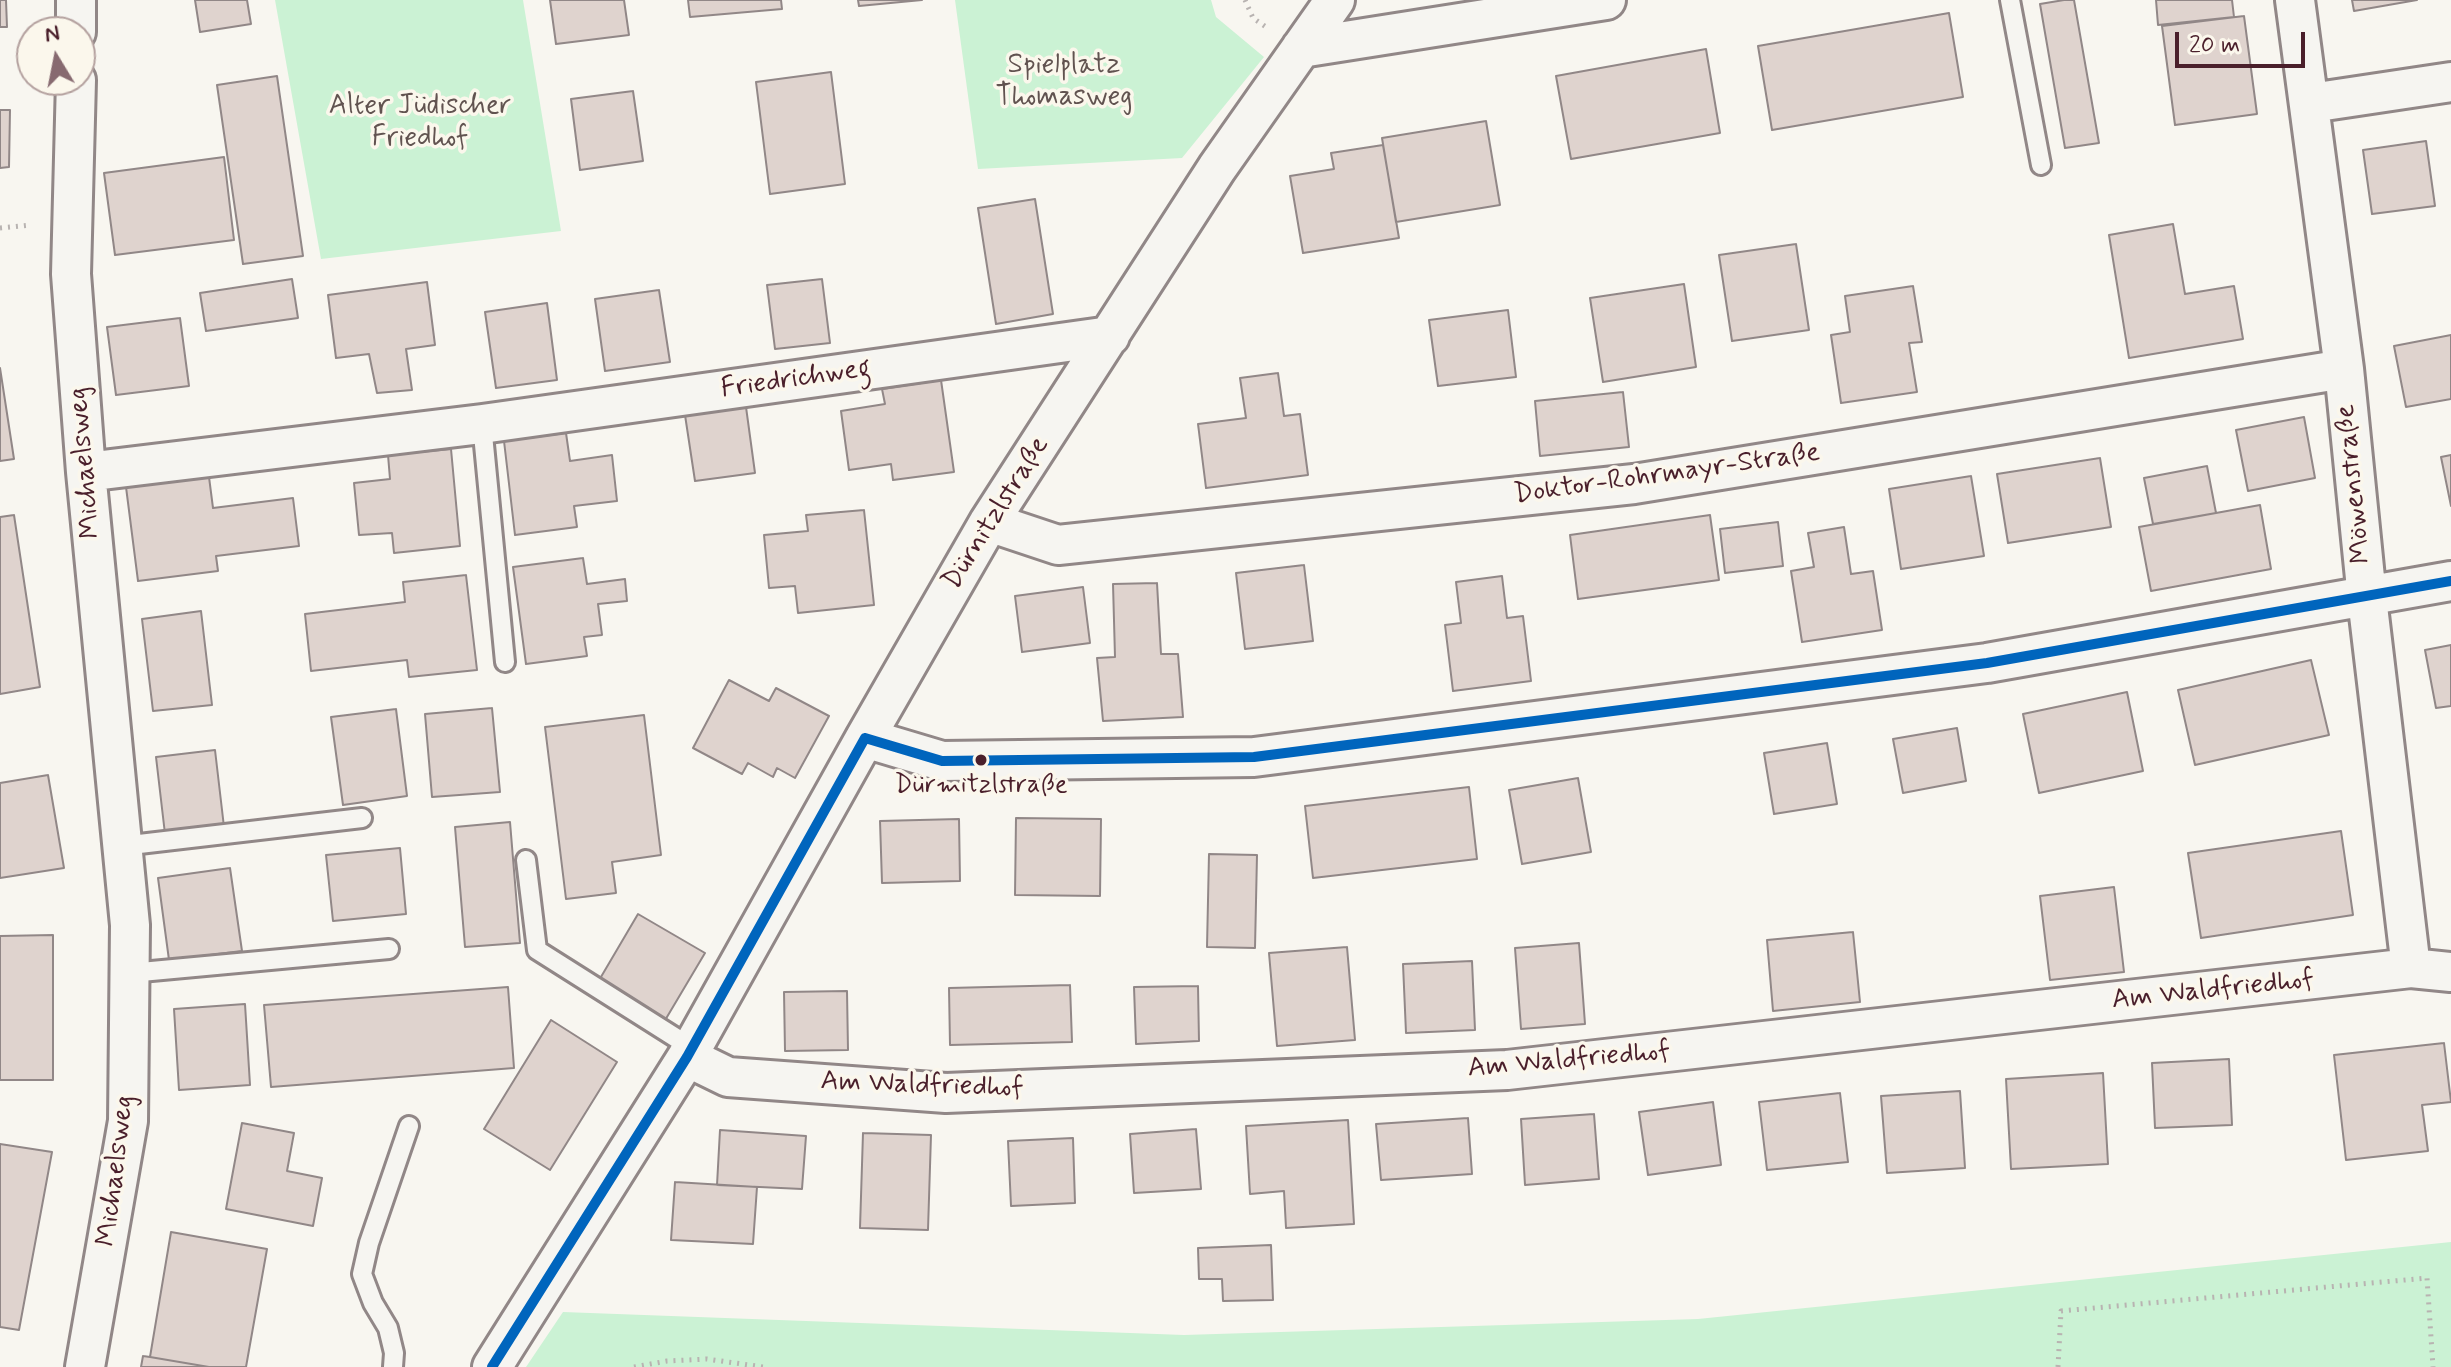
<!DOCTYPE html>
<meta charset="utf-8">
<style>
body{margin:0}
#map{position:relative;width:2451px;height:1367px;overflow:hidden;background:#f8f6f0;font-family:Mynerve,sans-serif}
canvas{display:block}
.north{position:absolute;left:16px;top:16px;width:80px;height:80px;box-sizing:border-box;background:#fbf7ec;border:2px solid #b4a19f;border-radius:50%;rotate:350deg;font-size:22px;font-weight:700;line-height:32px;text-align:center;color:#4a1f2b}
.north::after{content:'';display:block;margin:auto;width:28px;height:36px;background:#876a70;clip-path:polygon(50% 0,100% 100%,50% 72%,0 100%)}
.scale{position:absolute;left:2175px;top:32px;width:130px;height:36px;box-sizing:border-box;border:4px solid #4a1f2b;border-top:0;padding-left:10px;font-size:24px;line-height:28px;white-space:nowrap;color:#4a1f2b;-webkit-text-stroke:6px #fbf7ec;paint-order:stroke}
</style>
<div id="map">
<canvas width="2451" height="1367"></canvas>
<div class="north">N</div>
<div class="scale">20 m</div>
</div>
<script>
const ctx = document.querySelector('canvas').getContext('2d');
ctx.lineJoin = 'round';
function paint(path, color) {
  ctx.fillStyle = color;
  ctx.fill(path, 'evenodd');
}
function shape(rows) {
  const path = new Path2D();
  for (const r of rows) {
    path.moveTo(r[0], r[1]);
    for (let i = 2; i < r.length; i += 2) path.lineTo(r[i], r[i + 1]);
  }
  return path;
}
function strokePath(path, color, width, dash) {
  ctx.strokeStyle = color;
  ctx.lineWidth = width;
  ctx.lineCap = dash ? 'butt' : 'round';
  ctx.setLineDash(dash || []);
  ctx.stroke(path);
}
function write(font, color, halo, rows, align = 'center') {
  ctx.font = font + ' Mynerve,sans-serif';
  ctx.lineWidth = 7;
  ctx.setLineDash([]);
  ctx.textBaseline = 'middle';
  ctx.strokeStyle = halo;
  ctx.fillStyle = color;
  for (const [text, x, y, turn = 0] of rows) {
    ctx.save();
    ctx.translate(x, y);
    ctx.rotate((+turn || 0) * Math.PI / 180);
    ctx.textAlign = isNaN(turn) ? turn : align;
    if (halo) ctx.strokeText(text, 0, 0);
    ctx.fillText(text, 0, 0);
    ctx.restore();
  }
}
const green = shape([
 [275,0,523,0,561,231,321,259],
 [955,0,1211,0,1216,17,1264,57,1182,158,978,169],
 [2451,1242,2451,1367,526,1367,563,1312,1184,1335,1698,1319]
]);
const building = shape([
 [0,0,6,0,7,27,0,27,0,0],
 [195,0,247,0,251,24,200,32,195,0],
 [550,0,624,0,629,35,556,44,550,0],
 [688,0,781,0,782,9,690,17,688,0],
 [858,0,922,0,859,6,858,0],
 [2064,0,2074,0,2099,143,2065,148,2040,4,2064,0],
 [2156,0,2232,0,2234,17,2158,25,2156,0],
 [2352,0,2417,0,2354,11,2352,0],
 [1949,13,1963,97,1772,130,1758,46,1949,13],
 [2244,16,2257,114,2175,125,2162,26,2244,16],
 [1706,49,1720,133,1571,159,1556,76,1706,49],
 [831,72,845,184,770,194,756,82,831,72],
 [277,76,303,256,243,264,217,85,277,76],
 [633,91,643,161,580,170,571,99,633,91],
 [0,110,10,110,9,167,0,168,0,110],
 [1486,121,1500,205,1396,222,1382,138,1486,121],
 [2426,141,2435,206,2372,214,2363,150,2426,141],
 [1383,145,1399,238,1303,253,1290,176,1334,169,1331,153,1383,145],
 [224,157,234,240,115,255,104,173,224,157],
 [1035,199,1053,314,996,324,978,208,1035,199],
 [2173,224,2185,294,2234,286,2243,339,2129,358,2109,235,2173,224],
 [1796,244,1809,330,1732,341,1719,255,1796,244],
 [292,279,298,318,206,331,200,293,292,279],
 [822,279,830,343,775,349,767,285,822,279],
 [427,282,435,345,406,349,412,390,377,393,369,354,336,358,328,295,427,282],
 [1684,284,1696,367,1603,382,1590,298,1684,284],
 [1913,286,1922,342,1909,343,1917,392,1841,403,1831,335,1850,332,1845,296,1913,286],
 [659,290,670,362,605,371,595,299,659,290],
 [547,303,557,380,496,388,485,312,547,303],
 [1508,310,1516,377,1438,386,1429,320,1508,310],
 [180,318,189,386,116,395,107,327,180,318],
 [2451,335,2451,399,2406,407,2394,346,2451,335],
 [0,368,14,459,0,461,0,368],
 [1278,373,1284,416,1300,414,1308,475,1206,488,1198,424,1246,418,1240,378,1278,373],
 [941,380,954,472,893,480,891,464,849,470,841,411,885,404,882,389,941,380],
 [1623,392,1629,447,1540,456,1535,401,1623,392],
 [746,407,755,473,695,481,685,415,746,407],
 [2304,417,2315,478,2248,491,2236,430,2304,417],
 [566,433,570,461,612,455,617,501,574,506,577,527,515,535,504,441,566,433],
 [451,449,460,546,394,553,392,533,359,535,354,483,390,479,388,455,451,449],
 [2451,455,2451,506,2441,457,2451,455],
 [2100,458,2111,527,2008,543,1997,474,2100,458],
 [2207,466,2216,513,2153,524,2144,478,2207,466],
 [1971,476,1984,556,1901,569,1889,489,1971,476],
 [209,477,213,508,293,498,299,546,216,556,218,571,138,581,126,487,209,477],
 [2260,505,2271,569,2151,591,2139,527,2260,505],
 [864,510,874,605,798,613,795,586,769,588,764,535,808,531,806,515,864,510],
 [14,515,40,687,0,694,0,517,14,515],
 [1710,515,1719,580,1578,599,1570,535,1710,515],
 [1778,522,1783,566,1725,573,1720,529,1778,522],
 [1844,527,1851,574,1873,571,1882,630,1802,642,1791,571,1814,567,1808,533,1844,527],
 [583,558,587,584,625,579,627,601,598,604,602,635,584,637,587,656,526,664,513,567,583,558],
 [1304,565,1313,641,1245,649,1236,573,1304,565],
 [466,575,477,670,409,677,407,660,311,671,305,614,405,602,403,582,466,575],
 [1502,576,1507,618,1523,616,1531,681,1453,691,1445,625,1461,623,1456,582,1502,576],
 [1157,583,1161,654,1178,654,1183,717,1103,721,1097,658,1115,657,1113,584,1157,583],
 [1083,587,1090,643,1022,652,1015,596,1083,587],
 [201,611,212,705,153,711,142,619,201,611],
 [2451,645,2451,706,2436,708,2425,650,2451,645],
 [2311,660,2329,735,2195,765,2178,690,2311,660],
 [729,680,769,701,776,688,829,716,795,778,777,768,773,777,748,763,742,774,693,748,729,680],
 [2127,692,2143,771,2039,793,2023,714,2127,692],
 [492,708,500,792,432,797,425,714,492,708],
 [396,709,407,796,343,805,331,717,396,709],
 [644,715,661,855,612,862,616,893,566,899,545,727,644,715],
 [1957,728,1966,781,1903,793,1893,739,1957,728],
 [1827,743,1837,804,1774,814,1764,753,1827,743],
 [215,750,224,827,165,834,156,757,215,750],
 [48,775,64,868,0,878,0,783,48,775],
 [1578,778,1591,852,1522,864,1509,790,1578,778],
 [1469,787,1477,859,1313,878,1305,806,1469,787],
 [1016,818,1101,819,1100,896,1015,895,1016,818],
 [959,819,960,881,882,883,880,821,959,819],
 [510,822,520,943,465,947,455,827,510,822],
 [2341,831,2353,915,2201,938,2188,853,2341,831],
 [400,848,406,914,333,921,326,855,400,848],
 [1209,854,1257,855,1255,948,1207,947,1209,854],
 [230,868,242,951,169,960,158,878,230,868],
 [2114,887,2124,972,2050,980,2040,896,2114,887],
 [638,914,705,953,664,1022,598,982,638,914],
 [1853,932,1860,1002,1773,1011,1767,940,1853,932],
 [53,935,53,1080,0,1080,0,936,53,935],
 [1579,943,1585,1024,1521,1029,1515,948,1579,943],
 [1347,947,1355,1040,1277,1046,1269,953,1347,947],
 [1472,961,1475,1030,1406,1033,1403,964,1472,961],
 [1070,985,1072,1042,950,1045,949,988,1070,985],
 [1198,986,1199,1041,1136,1044,1134,987,1198,986],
 [508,987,514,1068,271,1087,264,1005,508,987],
 [847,991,848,1050,785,1051,784,992,847,991],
 [245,1004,250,1085,179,1090,174,1009,245,1004],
 [551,1020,617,1062,550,1170,484,1129,551,1020],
 [2444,1043,2451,1102,2422,1105,2428,1151,2346,1160,2334,1055,2444,1043],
 [2229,1059,2232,1125,2155,1128,2152,1063,2229,1059],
 [2103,1073,2108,1164,2011,1169,2006,1079,2103,1073],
 [1960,1091,1965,1168,1887,1173,1881,1096,1960,1091],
 [1840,1093,1848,1162,1767,1170,1759,1102,1840,1093],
 [1713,1102,1721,1165,1648,1175,1639,1112,1713,1102],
 [1594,1114,1599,1179,1525,1185,1521,1119,1594,1114],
 [1468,1118,1472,1174,1381,1180,1376,1124,1468,1118],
 [1348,1120,1354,1224,1286,1228,1284,1191,1250,1194,1246,1126,1348,1120],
 [242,1123,294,1133,287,1171,322,1178,313,1226,226,1209,242,1123],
 [1196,1129,1201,1189,1134,1193,1130,1134,1196,1129],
 [720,1130,806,1136,802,1189,717,1185,720,1130],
 [863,1133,931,1135,928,1230,860,1228,863,1133],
 [1073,1138,1075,1203,1011,1206,1008,1141,1073,1138],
 [0,1144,52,1152,19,1330,0,1327,0,1144],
 [675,1182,757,1187,753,1244,671,1240,675,1182],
 [171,1232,267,1249,246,1367,209,1367,150,1357,171,1232],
 [1271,1245,1273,1300,1223,1301,1222,1279,1199,1279,1198,1248,1271,1245],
 [143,1356,150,1357,209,1367,141,1367,143,1356]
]);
const path = shape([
 [1245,0,1253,18,1266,27],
 [0,228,31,225],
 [634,1367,667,1361,707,1359,763,1367],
 [2058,1367,2061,1311,2427,1278,2433,1367]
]);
const lane = shape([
 [2010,0,2041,165],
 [482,424,505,662],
 [122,846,362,818],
 [526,860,537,950,692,1048],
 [130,973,389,949],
 [393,1367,394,1353,388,1328,373,1303,362,1274,369,1243,409,1126]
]);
const street = shape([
 [2295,0,2344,369,2367,598,2411,968],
 [76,32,76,0],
 [1301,48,1606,0],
 [76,80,71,274,86,472,130,925,128,1121,85,1367],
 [2311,103,2451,82],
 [86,472,482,424,1110,336],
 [989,522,1058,545,1634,484,2344,369],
 [865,738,942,761,1254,757,1987,663,2451,581],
 [687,1057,728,1077,946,1093,1507,1070,2411,968,2451,972],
 [492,1367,687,1057,865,738,989,522,1217,168,1335,0]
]);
const bus1 = shape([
 [865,738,942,761,1254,757,1987,663,2451,581],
 [492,1367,687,1057,865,738]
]);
const markers = [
 [981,760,7,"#4a1f2b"]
];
const busNames = [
 ["Dürmitzlstraße",981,787]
];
const parkNames = [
 ["Spielplatz",1064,66],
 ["Thomasweg",1064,98],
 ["Alter Jüdischer",420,107],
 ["Friedhof",420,139]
];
const streetNames = [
 ["Friedrichweg",796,380,-8],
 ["Michaelsweg",86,463,-95],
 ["Doktor-Rohrmayr-Straße",1667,475,-8],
 ["Möwenstraße",2355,484,-96],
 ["Dürnitzlstraße",997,514,-58],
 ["Am Waldfriedhof",2213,991,-6],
 ["Am Waldfriedhof",1569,1061,-5],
 ["Am Waldfriedhof",922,1086,2],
 ["Michaelsweg",117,1171,-83]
];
paint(green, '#cbf2d4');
paint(building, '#dfd3ce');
strokePath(building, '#918787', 2);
strokePath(lane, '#918787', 24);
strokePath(street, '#918787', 44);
strokePath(path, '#b8b3b1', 5, [2, 6]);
strokePath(lane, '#f6f5f1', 18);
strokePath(street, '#f6f5f1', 38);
strokePath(bus1, '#0065bd', 10);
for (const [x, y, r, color] of markers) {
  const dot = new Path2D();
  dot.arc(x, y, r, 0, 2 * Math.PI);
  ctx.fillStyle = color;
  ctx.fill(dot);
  strokePath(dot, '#fbf7ec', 3);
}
write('26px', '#4a1f2b', '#fbf7ec', busNames);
write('28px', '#615350', '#fbf7ec', parkNames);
write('28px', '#4a1f2b', '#fbf7ec', streetNames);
</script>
